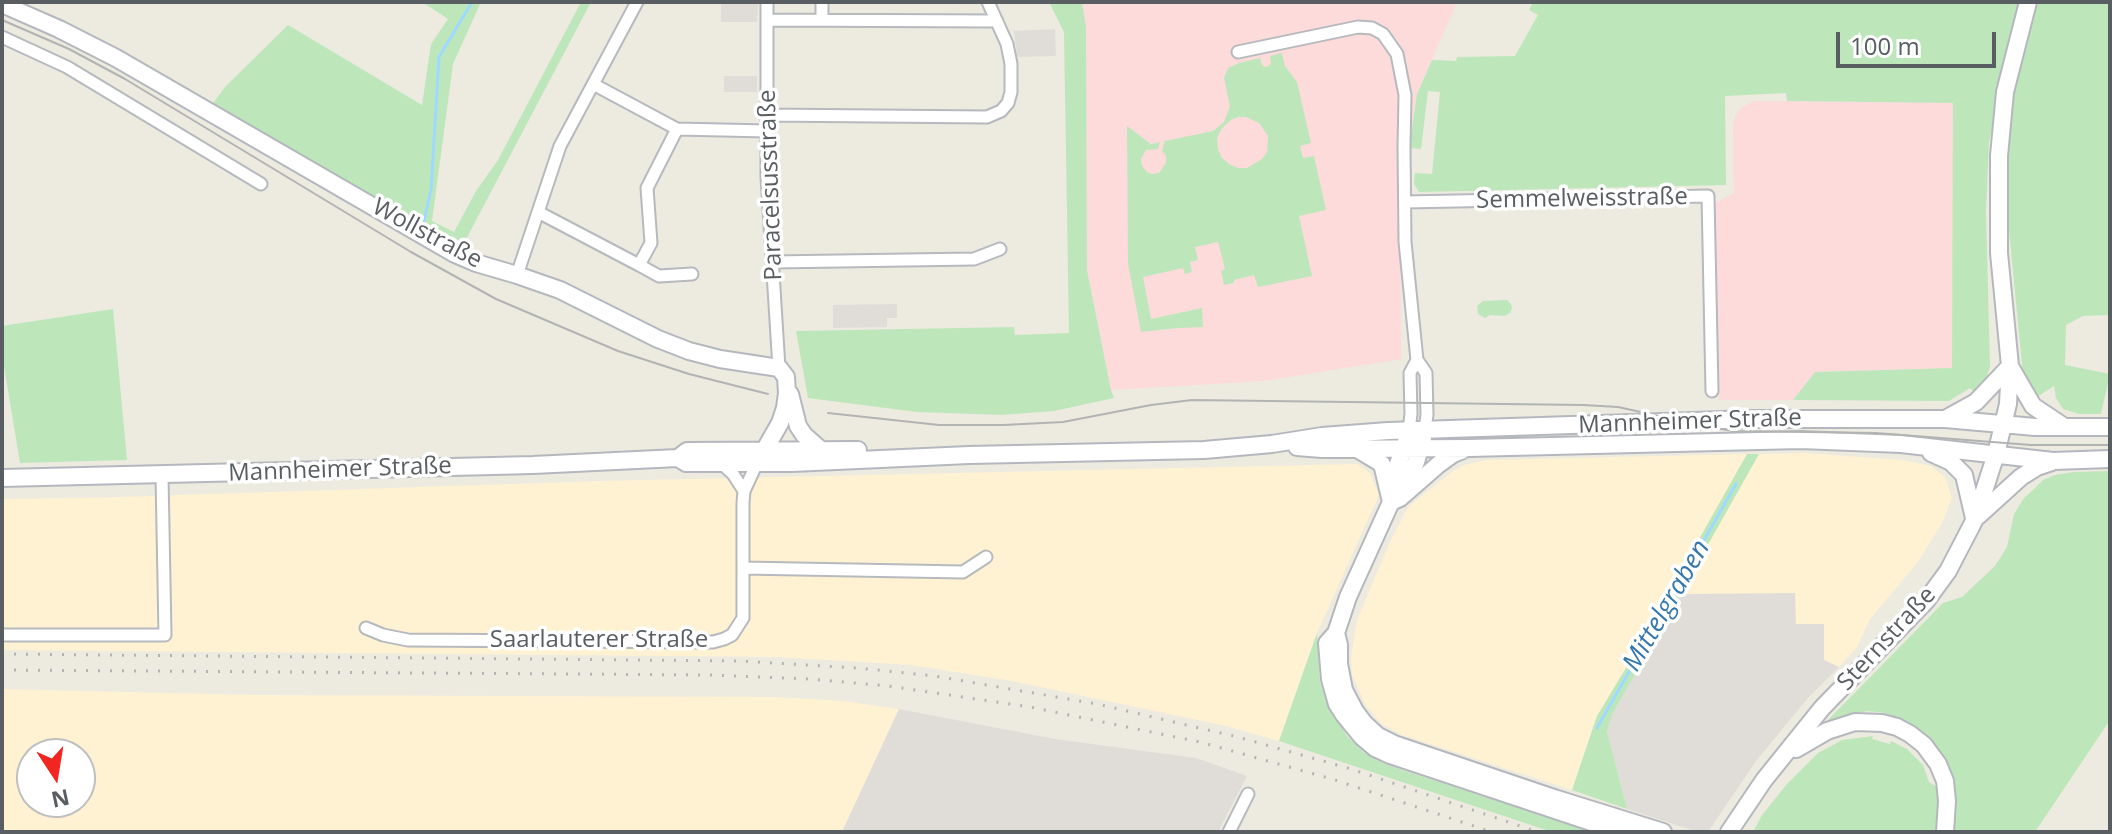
<!DOCTYPE html>
<meta charset="utf-8">
<style>
body{margin:0}
#map{position:relative;width:2112px;height:834px;overflow:hidden;background:#edeae0;font-family:"Open Sans",sans-serif}
canvas{display:block}
.frame{position:absolute;inset:0;border:4px solid #595e62;pointer-events:none}
.north{position:absolute;left:16px;top:738px;width:80px;height:80px;box-sizing:border-box;background:#fff;border:2px solid #bdbfc0;border-radius:50%;rotate:168deg;font-size:22px;font-weight:700;line-height:32px;text-align:center;color:#595e62}
.north::after{content:'';display:block;margin:auto;width:28px;height:36px;background:#f22621;clip-path:polygon(50% 0,100% 100%,50% 72%,0 100%)}
.scale{position:absolute;left:1836px;top:32px;width:160px;height:36px;box-sizing:border-box;border:4px solid #595e62;border-top:0;padding-left:10px;font-size:24px;line-height:28px;white-space:nowrap;color:#595e62;-webkit-text-stroke:6px #fff;paint-order:stroke}
</style>
<div id="map">
<canvas width="2112" height="834"></canvas>
<div class="frame"></div>
<div class="north">N</div>
<div class="scale">100 m</div>
</div>
<script>
const ctx = document.querySelector('canvas').getContext('2d');
ctx.lineJoin = 'round';
function paint(path, color) {
  ctx.fillStyle = color;
  ctx.fill(path, 'evenodd');
}
function shape(rows) {
  const path = new Path2D();
  for (const r of rows) {
    path.moveTo(r[0], r[1]);
    for (let i = 2; i < r.length; i += 2) path.lineTo(r[i], r[i + 1]);
  }
  return path;
}
function strokePath(path, color, width, dash) {
  ctx.strokeStyle = color;
  ctx.lineWidth = width;
  ctx.lineCap = dash ? 'butt' : 'round';
  ctx.setLineDash(dash || []);
  ctx.stroke(path);
}
function write(font, color, halo, rows, align = 'center') {
  ctx.font = font + ' "Open Sans",sans-serif';
  ctx.lineWidth = 7;
  ctx.setLineDash([]);
  ctx.textBaseline = 'middle';
  ctx.strokeStyle = halo;
  ctx.fillStyle = color;
  for (const [text, x, y, turn = 0] of rows) {
    ctx.save();
    ctx.translate(x, y);
    ctx.rotate((+turn || 0) * Math.PI / 180);
    ctx.textAlign = isNaN(turn) ? turn : align;
    if (halo) ctx.strokeText(text, 0, 0);
    ctx.fillText(text, 0, 0);
    ctx.restore();
  }
}
const commercial = shape([
 [1804,453,1903,460,1931,466,1945,477,1952,498,1942,523,1918,562,1870,619,1857,647,1839,667,1824,660,1796,625,1680,594,1759,454],
 [1747,454,1635,653,1597,716,1572,790,1402,735,1382,724,1366,706,1352,675,1351,657,1357,620,1390,542,1408,507,1453,471,1464,465,1486,460],
 [1357,464,1370,473,1379,495,1317,633,1279,741,1226,726,1012,681,911,665,775,657,2,650,2,499,121,497,600,481],
 [2,689,254,695,775,697,844,701,899,709,842,832,2,832],
 [32,754,80,754,80,802,32,802]
]);
const industrial = shape([
 [721,2,758,2,757,22,721,22],
 [1055,29,1056,56,1017,57,1014,31],
 [724,76,757,76,757,92,724,92],
 [897,304,897,318,887,318,887,327,833,328,833,305],
 [1795,593,1796,624,1824,624,1824,660,1839,667,1808,698,1756,761,1708,832,1698,832,1627,809,1607,731,1612,715,1680,594],
 [899,709,1055,739,1196,758,1247,776,1218,832,842,832]
]);
const medical = shape([
 [1082,2,1457,2,1417,94,1409,148,1397,149,1400,197,1401,359,1264,381,1111,390,1087,270,1086,27],
 [1755,101,1954,103,1952,368,1815,372,1793,400,1719,400,1715,203,1734,193,1733,125,1735,116,1742,107]
]);
const green = shape([
 [422,2,481,2,453,64,432,221,454,232,476,191,498,160,581,2,591,2,463,245,211,106,225,87,288,25,422,105,431,44,448,19],
 [1049,2,1082,2,1086,27,1087,270,1111,390,1114,398,1054,411,1002,415,917,412,808,398,796,331,1014,327,1015,335,1069,333,1064,32],
 [1533,2,2021,2,2015,18,1989,143,1986,212,1990,366,1986,380,1977,395,1970,388,1949,401,1793,400,1815,372,1952,368,1953,103,1787,101,1786,93,1725,96,1726,185,1419,192,1414,184,1415,173,1432,174,1440,92,1428,91,1421,149,1409,148,1417,94,1432,60,1456,61,1457,57,1515,56,1538,15,1529,10],
 [2034,2,2110,2,2110,315,2083,316,2066,325,2065,365,2110,374,2101,414,2079,414,2063,409,2056,398,2054,386,2037,397,2023,374,2006,200,2005,156,2011,95],
 [1282,53,1285,66,1297,82,1311,143,1300,146,1303,158,1314,156,1326,210,1299,216,1312,276,1258,287,1254,275,1234,280,1234,283,1224,285,1221,271,1225,269,1218,242,1195,247,1198,260,1190,262,1192,272,1185,274,1183,268,1143,277,1151,319,1202,308,1203,327,1178,328,1141,332,1128,264,1127,126,1151,144,1160,142,1158,149,1146,150,1141,159,1142,166,1147,172,1152,174,1159,173,1166,163,1166,156,1162,151,1165,141,1213,131,1224,122,1230,106,1224,78,1228,68,1239,63,1260,58,1262,65,1265,67,1269,66,1271,63,1270,56],
 [1238,117,1246,117,1259,123,1268,136,1267,152,1262,159,1247,168,1238,168,1229,164,1222,158,1218,149,1217,138,1222,128,1231,120],
 [1507,300,1511,304,1512,308,1510,313,1505,316,1490,315,1485,318,1478,314,1477,306,1483,301],
 [113,309,127,460,20,463,2,354,2,326],
 [1747,454,1759,454,1612,715,1607,731,1627,809,1572,790,1597,716,1635,653],
 [2110,471,2110,720,2035,832,1952,832,1955,812,1955,790,1949,769,1938,750,1924,734,1902,720,1885,713,1868,711,1852,714,1826,722,1943,603,1962,597,1995,566,2007,547,2014,514,2024,498,2034,489,2043,480,2055,475,2074,472],
 [1317,633,1320,682,1327,703,1347,736,1363,752,1384,763,1402,770,1593,832,1552,832,1279,741],
 [1873,736,1872,739,1890,744,1891,741,1907,749,1923,765,1929,782,1940,789,1941,798,1938,825,1934,832,1753,832,1762,815,1787,784,1818,753,1842,740]
]);
const stream = shape([
 [424,221,431,190,439,57,472,2],
 [1597,728,1736,484]
]);
const street = shape([
 [767,2,767,177,779,368],
 [767,20,997,21],
 [822,20,822,2],
 [2,37,67,67,261,184],
 [1238,52,1358,27,1372,28,1383,34,1397,54,1405,95,1404,147,1405,242,1417,360,1426,373,1427,415,1425,429],
 [593,84,677,129,767,131],
 [767,115,987,117,1001,111,1008,103,1011,92,1011,64,1007,44,988,2],
 [1405,202,1708,196,1712,391],
 [538,212,639,265,651,243,647,188,677,129],
 [772,262,974,259,1000,249],
 [639,265,659,276,692,274],
 [517,275,560,146,637,2],
 [1409,430,1411,414,1410,373,1417,360],
 [721,463,733,474,744,491],
 [743,568,963,572,986,557],
 [366,628,383,635,408,640,713,642,724,639,732,635,743,618,743,503,744,491,757,463],
 [2,635,165,635,162,475],
 [1229,832,1248,794]
]);
const secondary = shape([
 [2,4,59,29,116,58,455,254,476,263,517,275,560,290,658,339,689,351,720,359,779,368,786,377,787,393,785,408,780,423,760,458],
 [2011,368,2033,406,2063,426],
 [790,394,798,426,804,435,821,450],
 [1947,418,1976,402,2010,366],
 [1297,447,1322,449,1469,448,1801,440,1901,444,2053,461,2110,459],
 [1357,449,1382,464,1391,502,1348,597,1336,633,1327,643,1330,679,1337,704,1344,715,1362,737,1375,748,1390,755,1621,832],
 [1931,453,1951,462,1964,475,1974,518],
 [678,458,686,463,792,463,969,455,1204,450,1272,444,1322,436,1388,431,1755,419,1945,419,2035,427,2110,427],
 [2,478,533,465,678,458,687,451,858,450],
 [1389,489,1407,439],
 [1403,491,1416,462,1423,438],
 [1391,502,1400,498,1439,464,1453,454,1463,450],
 [1978,516,2021,477,2037,467,2052,462],
 [1336,633,1339,645,1339,664,1344,690,1355,711,1364,723,1378,736,1394,744,1557,799,1663,832],
 [1796,749,1827,731,1855,722,1882,723,1897,727,1910,734,1924,745,1938,764,1945,781,1947,801,1945,832],
 [1729,832,1764,780,1822,708,1926,601,1948,571,1975,519,1996,454,2008,404,2010,366,1999,253,1999,156,2005,92,2028,2]
]);
const tram = shape([
 [2,20,69,49,125,79,411,252,496,299,618,351,689,374,768,394],
 [828,413,939,425,1003,425,1063,422,1151,405,1192,400,1583,405,1618,407,1704,426,1733,431,1876,433,2031,445,2110,445]
]);
const rail = shape([
 [2,654,740,661,857,668,935,676,1097,704,1238,737,1351,769,1538,832],
 [2,670,709,675,810,679,888,686,1030,707,1200,742,1332,779,1492,832]
]);
const streetNames = [
 ["Paracelsusstraße",771,185,-92],
 ["Semmelweisstraße",1582,199,-1],
 ["Wollstraße",427,234,28],
 ["Mannheimer Straße",1690,422,-2],
 ["Mannheimer Straße",340,470,-2],
 ["Sternstraße",1887,639,-47],
 ["Saarlauterer Straße",599,640]
];
const waterNames = [
 ["Mittelgraben",1667,606,-60]
];
paint(commercial, '#fff2d3');
paint(industrial, '#e0ddd8');
paint(medical, '#fcdbda');
paint(green, '#bde7bb');
strokePath(stream, '#9edaff', 3);
strokePath(street, '#b6b9be', 15);
strokePath(secondary, '#b4b8be', 20);
strokePath(street, '#fff', 11);
strokePath(secondary, '#fff', 16);
strokePath(tram, '#b2b3b3', 2);
strokePath(rail, '#b2b3b3', 3, [2, 10]);
write('24px', '#595e62', '#fff', streetNames);
write('italic 26px', '#3576ad', '#fff', waterNames);
</script>
